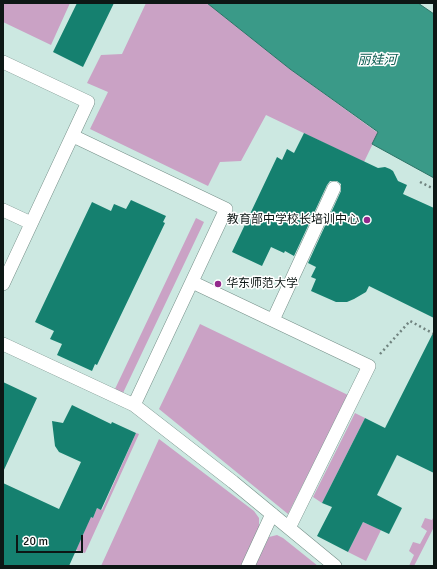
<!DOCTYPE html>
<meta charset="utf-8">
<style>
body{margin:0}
#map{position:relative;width:437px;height:569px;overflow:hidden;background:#cce8e1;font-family:Signika,sans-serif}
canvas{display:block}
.frame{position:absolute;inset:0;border:4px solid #0d1715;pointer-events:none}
.scale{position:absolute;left:16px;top:535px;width:67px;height:18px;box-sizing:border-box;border:2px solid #0d1715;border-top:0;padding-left:5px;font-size:12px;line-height:14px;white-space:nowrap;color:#0d1715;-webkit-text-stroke:3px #fff;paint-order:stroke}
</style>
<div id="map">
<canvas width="437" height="569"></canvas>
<div class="frame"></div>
<div class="scale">20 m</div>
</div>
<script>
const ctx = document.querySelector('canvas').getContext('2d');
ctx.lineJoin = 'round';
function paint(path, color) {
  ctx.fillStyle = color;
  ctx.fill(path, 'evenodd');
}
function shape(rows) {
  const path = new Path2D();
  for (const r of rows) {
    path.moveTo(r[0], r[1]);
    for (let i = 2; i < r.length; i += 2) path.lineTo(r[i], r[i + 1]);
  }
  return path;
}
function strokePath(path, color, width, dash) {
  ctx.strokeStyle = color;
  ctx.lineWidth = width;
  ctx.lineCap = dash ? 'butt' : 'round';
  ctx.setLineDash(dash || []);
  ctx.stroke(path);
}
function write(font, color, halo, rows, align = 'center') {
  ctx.font = font + ' Signika,"Noto Sans SC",sans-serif';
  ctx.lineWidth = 3;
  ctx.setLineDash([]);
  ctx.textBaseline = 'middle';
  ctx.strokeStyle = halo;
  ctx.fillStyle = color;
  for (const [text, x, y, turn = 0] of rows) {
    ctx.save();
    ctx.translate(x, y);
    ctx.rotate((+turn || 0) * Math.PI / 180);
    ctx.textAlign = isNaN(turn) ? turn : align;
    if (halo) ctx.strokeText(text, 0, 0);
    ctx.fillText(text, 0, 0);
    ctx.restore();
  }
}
const green = shape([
 [3,3,70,3,51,45,3,22],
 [146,3,207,3,290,69,378,133,364,162,266,115,241,161,220,162,208,186,90,129,108,92,87,83,101,55,122,54],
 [196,218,204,222,123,393,115,389],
 [200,324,348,395,288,514,159,409],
 [355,413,365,418,322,503,313,497],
 [136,433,139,434,85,553,76,550,88,523,87,515,93,518,97,508,102,510],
 [159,439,254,511,259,518,259,528,241,566,101,566],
 [434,516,434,527,414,566,409,566,414,555,409,551,413,542,420,544,427,531,421,527,425,518,432,520],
 [363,522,381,530,366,561,348,552],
 [277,535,283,538,318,566,255,566,269,537]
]);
const water = shape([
 [207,3,418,3,434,14,434,178,372,144,378,132,290,69,207,3]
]);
const building = shape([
 [77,3,114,3,83,67,53,52],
 [304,133,378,168,385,167,390,169,393,171,398,181,407,185,403,194,434,208,434,318,369,286,366,292,354,299,347,302,336,302,311,291,316,279,311,277,316,267,308,263,341,191,341,184,337,181,330,181,327,185,294,256,285,251,284,253,271,247,262,266,232,252,277,157,282,160,287,149,294,153],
 [131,200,166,216,163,222,165,223,97,365,95,364,92,371,57,355,62,344,50,339,54,331,35,322,92,202,111,211,114,204,126,209],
 [434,331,434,473,397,455,377,495,402,508,389,534,363,522,348,552,317,536,332,507,322,503,365,418,385,428],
 [3,382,37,398,3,472],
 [72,405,111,424,112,422,136,433,101,510,97,508,93,518,91,517,69,566,3,566,3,483,59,509,81,462,59,452,55,446,52,421,63,423]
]);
const path = shape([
 [420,182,434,189],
 [380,354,410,321,434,334]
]);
const lane = shape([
 [3,62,88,102,3,284],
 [73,136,226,209,134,405],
 [3,210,31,223],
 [192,282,369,366,289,528],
 [273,320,334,188],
 [3,344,134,405,233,482,335,566],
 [248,566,272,514]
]);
const markers = [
 [367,220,4,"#93298c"],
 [218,284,4,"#93298c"]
];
const poiNames = [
 ["教育部中学校长培训中心",359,220],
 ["华东师范大学",226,284,"left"]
];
const waterNames = [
 ["丽娃河",377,61]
];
paint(green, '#caa2c5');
paint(water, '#3a9a88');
strokePath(water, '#2c7366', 1);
paint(building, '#15806f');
strokePath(lane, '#758f88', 14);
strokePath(path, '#70837f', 2.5, [2, 3]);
strokePath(lane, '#fff', 13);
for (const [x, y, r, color] of markers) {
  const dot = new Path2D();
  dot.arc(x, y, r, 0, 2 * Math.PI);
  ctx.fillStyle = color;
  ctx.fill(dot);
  strokePath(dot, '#fff', 1.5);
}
write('12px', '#0d1715', '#fff', poiNames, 'right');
write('italic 13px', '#0a5b4f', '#fff', waterNames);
</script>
